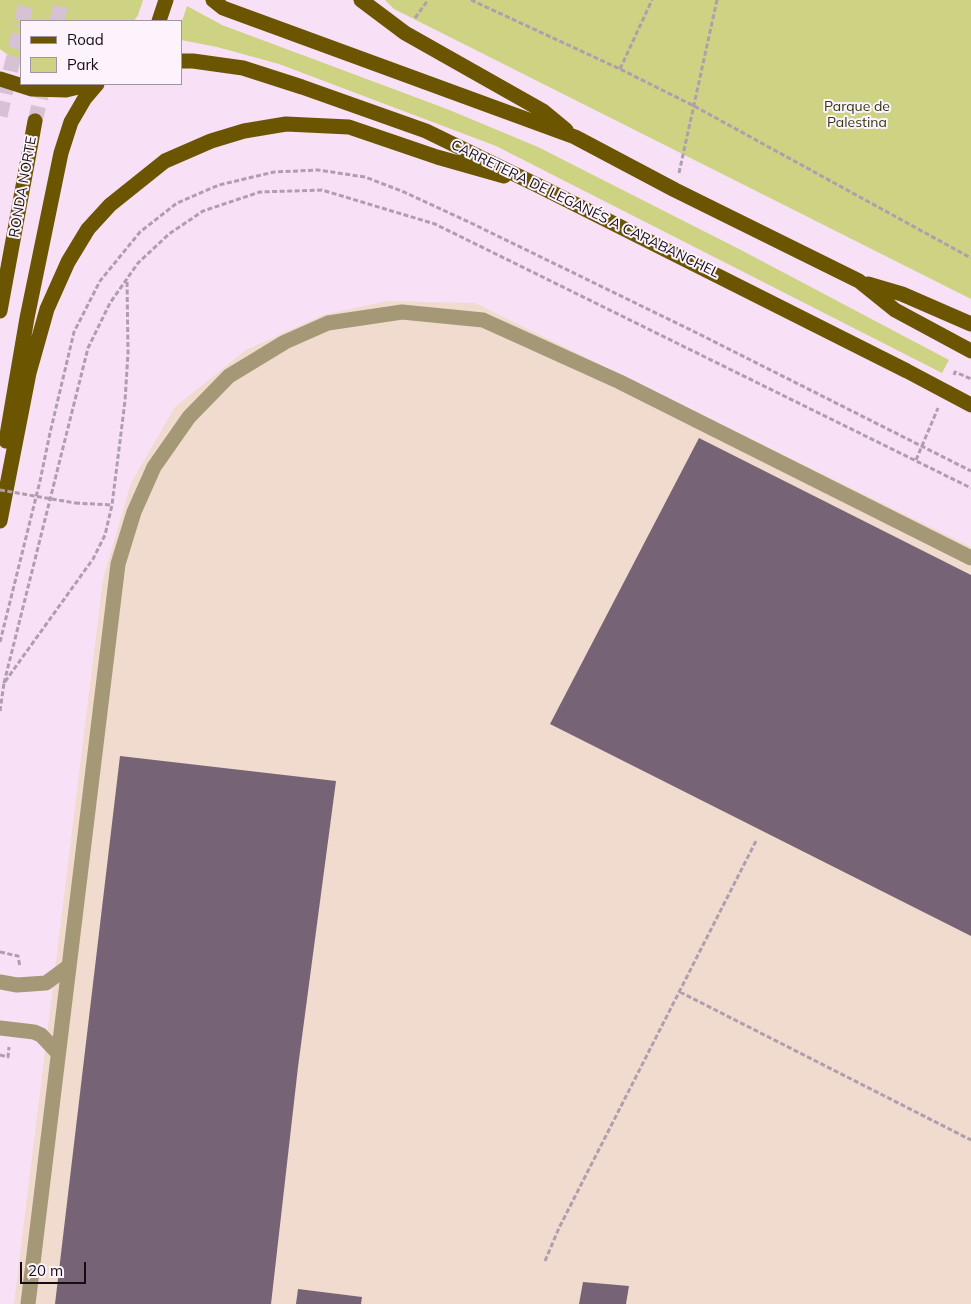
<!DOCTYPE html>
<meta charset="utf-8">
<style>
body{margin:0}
#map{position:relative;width:971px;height:1304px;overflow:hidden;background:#f8e1f7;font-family:Mulish,sans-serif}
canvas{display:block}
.legend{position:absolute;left:20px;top:20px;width:162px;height:65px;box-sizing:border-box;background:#fcf3fc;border:1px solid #9f979f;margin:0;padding:6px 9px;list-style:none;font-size:15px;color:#140d14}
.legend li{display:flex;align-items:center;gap:10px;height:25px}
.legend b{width:25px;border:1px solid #9f979f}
.scale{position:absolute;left:20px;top:1262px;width:66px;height:22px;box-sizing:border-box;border:2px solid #140d14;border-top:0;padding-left:6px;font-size:15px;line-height:18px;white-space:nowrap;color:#140d14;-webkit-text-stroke:4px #fcf3fc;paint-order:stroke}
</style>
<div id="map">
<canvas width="971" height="1304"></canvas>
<ul class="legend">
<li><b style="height:6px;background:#6b5500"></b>Road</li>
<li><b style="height:14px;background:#cdd382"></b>Park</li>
</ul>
<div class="scale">20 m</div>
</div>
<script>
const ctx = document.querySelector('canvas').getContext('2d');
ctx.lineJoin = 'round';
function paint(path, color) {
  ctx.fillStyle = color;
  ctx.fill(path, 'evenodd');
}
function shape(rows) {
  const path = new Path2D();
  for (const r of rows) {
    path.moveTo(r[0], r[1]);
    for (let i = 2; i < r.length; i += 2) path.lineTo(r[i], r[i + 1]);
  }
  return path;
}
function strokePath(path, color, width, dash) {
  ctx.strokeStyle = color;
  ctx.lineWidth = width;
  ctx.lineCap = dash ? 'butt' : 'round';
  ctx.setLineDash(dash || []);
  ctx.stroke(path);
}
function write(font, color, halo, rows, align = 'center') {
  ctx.font = font + ' Mulish,sans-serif';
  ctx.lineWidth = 4;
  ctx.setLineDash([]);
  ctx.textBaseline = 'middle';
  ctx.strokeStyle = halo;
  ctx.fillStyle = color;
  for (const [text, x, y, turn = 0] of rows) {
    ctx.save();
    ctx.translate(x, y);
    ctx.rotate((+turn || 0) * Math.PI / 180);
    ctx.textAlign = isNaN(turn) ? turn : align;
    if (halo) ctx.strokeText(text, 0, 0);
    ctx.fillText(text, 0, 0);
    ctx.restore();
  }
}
const commercial = shape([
 [387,301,475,303,971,547,971,1304,14,1304,103,579,131,483,175,407,246,350,323,315]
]);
const green = shape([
 [0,0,143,0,138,15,134,21,21,21,21,61,12,58,0,49],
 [385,0,971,0,971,299,394,9],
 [187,6,222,25,447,109,538,147,741,250,949,360,942,373,496,146,279,64,217,47,181,40,181,24]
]);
const building = shape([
 [699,438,971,575,971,936,550,724],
 [120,756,336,781,298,1067,271,1304,55,1304],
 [583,1282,629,1286,626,1304,579,1304],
 [298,1289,362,1297,361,1304,296,1304]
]);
const majorTunnel = shape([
 [22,21,27,0],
 [57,21,62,0],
 [0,116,21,25],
 [35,121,44,84]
]);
const path = shape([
 [471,0,620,69,694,106,971,258],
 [415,18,428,0],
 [620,69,652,0],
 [679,173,717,0],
 [954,375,955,372,971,379],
 [916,460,938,408],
 [75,503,112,505],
 [0,642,40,481,50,433,74,332,100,281,140,232,177,203,219,185,274,172,318,170,365,177,404,192,471,223,699,334,971,471],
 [4,683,88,348,110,303,138,263,169,234,203,211,260,192,322,190,435,224,971,488],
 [0,711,4,683,93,559,105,535,112,505,125,401,128,353,127,279],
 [0,952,18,956,20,967],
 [680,992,971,1140],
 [0,1055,8,1057,9,1047],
 [545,1261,559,1228,757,839]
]);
const minor = shape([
 [0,982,17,985,46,983,69,966],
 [0,1028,34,1032,41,1035,58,1053],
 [28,1304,118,564,134,512,154,467,189,417,229,376,285,342,328,323,402,312,483,320,620,382,971,558]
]);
const major = shape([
 [213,0,223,8,575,137,675,190,859,281,895,310,971,351],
 [361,0,405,33,543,111,566,130],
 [159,21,166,0],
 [181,61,193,61,243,68,302,87,426,131,541,187,907,371,971,405],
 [0,79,32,89,66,90,91,84],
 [868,284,902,294,971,324],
 [0,311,35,121],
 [6,441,27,318,61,153,71,122,85,98,97,84],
 [0,521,29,373,47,309,68,262,88,229,110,205,165,161,211,141,244,131,286,124,349,127,437,157,504,176]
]);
const pathBridge = shape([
 [0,490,75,503]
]);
const parkNames = [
 ["Parque de",857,107],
 ["Palestina",857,123]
];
const streetNames = [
 ["RONDA NORTE",23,187,-80],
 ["CARRETERA DE LEGANÉS A CARABANCHEL",585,209,26]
];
paint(commercial, '#f1dace');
paint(green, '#cdd382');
paint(building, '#776376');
strokePath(majorTunnel, '#d6c1d5', 15, [15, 8]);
strokePath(path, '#b09eaf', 3, [5, 2.5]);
strokePath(minor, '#a49876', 15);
strokePath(major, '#6b5500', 15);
strokePath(pathBridge, '#b09eaf', 3, [5, 2.5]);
write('14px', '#343610', '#fcf3fc', parkNames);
write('14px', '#140d14', '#fcf3fc', streetNames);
</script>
